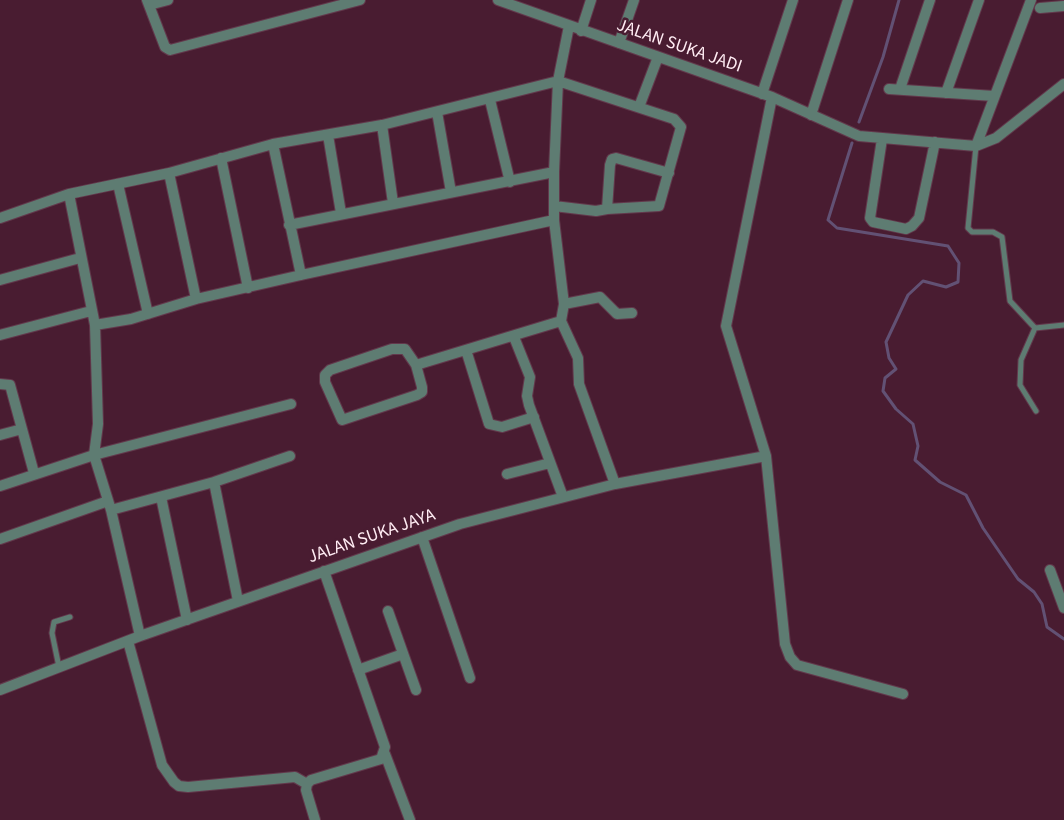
<!DOCTYPE html>
<style>
body{margin:0}
canvas{display:block;background:#491c31}
</style>
<canvas width="1064" height="820"></canvas>
<script>
const ctx = document.querySelector('canvas').getContext('2d');
ctx.lineJoin = 'round';
function shape(rows) {
  const path = new Path2D();
  for (const r of rows) {
    path.moveTo(r[0], r[1]);
    for (let i = 2; i < r.length; i += 2) path.lineTo(r[i], r[i + 1]);
  }
  return path;
}
function strokePath(path, color, width, dash) {
  ctx.strokeStyle = color;
  ctx.lineWidth = width;
  ctx.lineCap = dash ? 'butt' : 'round';
  ctx.setLineDash(dash || []);
  ctx.stroke(path);
}
function write(font, color, halo, rows, align = 'center') {
  ctx.font = font + ' "Source Sans 3",sans-serif';
  ctx.lineWidth = 5;
  ctx.setLineDash([]);
  ctx.textBaseline = 'middle';
  ctx.strokeStyle = halo;
  ctx.fillStyle = color;
  for (const [text, x, y, turn = 0] of rows) {
    ctx.save();
    ctx.translate(x, y);
    ctx.rotate((+turn || 0) * Math.PI / 180);
    ctx.textAlign = isNaN(turn) ? turn : align;
    if (halo) ctx.strokeText(text, 0, 0);
    ctx.fillText(text, 0, 0);
    ctx.restore();
  }
}
const stream = shape([
 [859,122,883,57,899,0],
 [852,143,828,220,837,228,948,246,959,263,958,282,946,287,923,281,908,295,886,342,889,358,896,369,885,378,883,391,896,409,913,424,918,446,915,460,940,482,966,495,983,528,1018,579,1034,592,1042,604,1047,627,1064,639]
]);
const service = shape([
 [976,146,968,228,972,232,993,232,1002,237,1010,301,1035,328],
 [1036,411,1020,385,1021,360,1035,328,1064,325],
 [59,667,52,633,54,622,70,617]
]);
const minor = shape([
 [147,0,165,47,170,50,360,0],
 [498,0,772,97,859,136,976,146,996,138,1064,84],
 [149,5,168,0],
 [1040,8,1064,6],
 [581,31,591,0],
 [619,43,634,0],
 [889,89,994,96],
 [900,89,930,0],
 [946,93,979,0],
 [762,94,793,0],
 [772,97,726,326,766,456,785,644,790,657,797,665,903,694],
 [490,100,510,182],
 [639,107,658,57],
 [437,112,451,192],
 [811,115,848,0],
 [382,125,393,203],
 [328,135,341,213],
 [882,139,870,218,873,222,906,229,912,226,919,218,935,142],
 [273,144,382,125,558,81,674,119,681,127,659,206,607,209],
 [976,146,1031,0],
 [221,158,248,288],
 [169,173,196,299],
 [118,184,148,314],
 [554,206,596,211,607,209,610,165,612,159,616,158,669,173],
 [0,218,69,194],
 [289,225,554,172],
 [301,275,273,144,169,173,69,194,95,325,131,319,196,299,301,275,554,220],
 [0,280,80,258],
 [564,304,600,297,617,314,632,313],
 [561,321,578,358,579,384,615,484],
 [95,325,98,424,94,455,111,510,140,636],
 [0,335,91,311],
 [514,337,530,377,527,396,529,405,563,497],
 [466,350,489,424,502,427,534,417],
 [416,365,405,349,392,349,330,370,325,375,325,382,342,420,417,395,422,392,422,387,416,365,561,321,564,304,554,220,554,172,558,81,569,26],
 [0,384,10,385,34,473],
 [0,435,22,429],
 [507,474,550,463],
 [214,482,238,601],
 [0,486,94,455,291,404],
 [161,497,187,620],
 [111,510,214,482,290,456],
 [422,537,470,678],
 [0,539,108,501],
 [1050,570,1064,608],
 [388,611,416,690],
 [128,641,162,765,174,782,179,786,188,787,295,777,307,784],
 [358,670,403,654],
 [0,690,140,636,460,524,615,484,766,456],
 [385,754,410,820],
 [315,820,306,790,307,784,311,780,381,759,385,747,324,571]
]);
const streetNames = [
 ["JALAN SUKA JADI",679,47,19],
 ["JALAN SUKA JAYA",372,537,-19]
];
strokePath(stream, '#625174', 3);
strokePath(service, '#62394c', 7);
strokePath(minor, '#62394c', 12);
strokePath(service, '#5e7c72', 5);
strokePath(minor, '#5e7c72', 10);
write('18px', '#ffecf3', '#491c31', streetNames);
</script>
